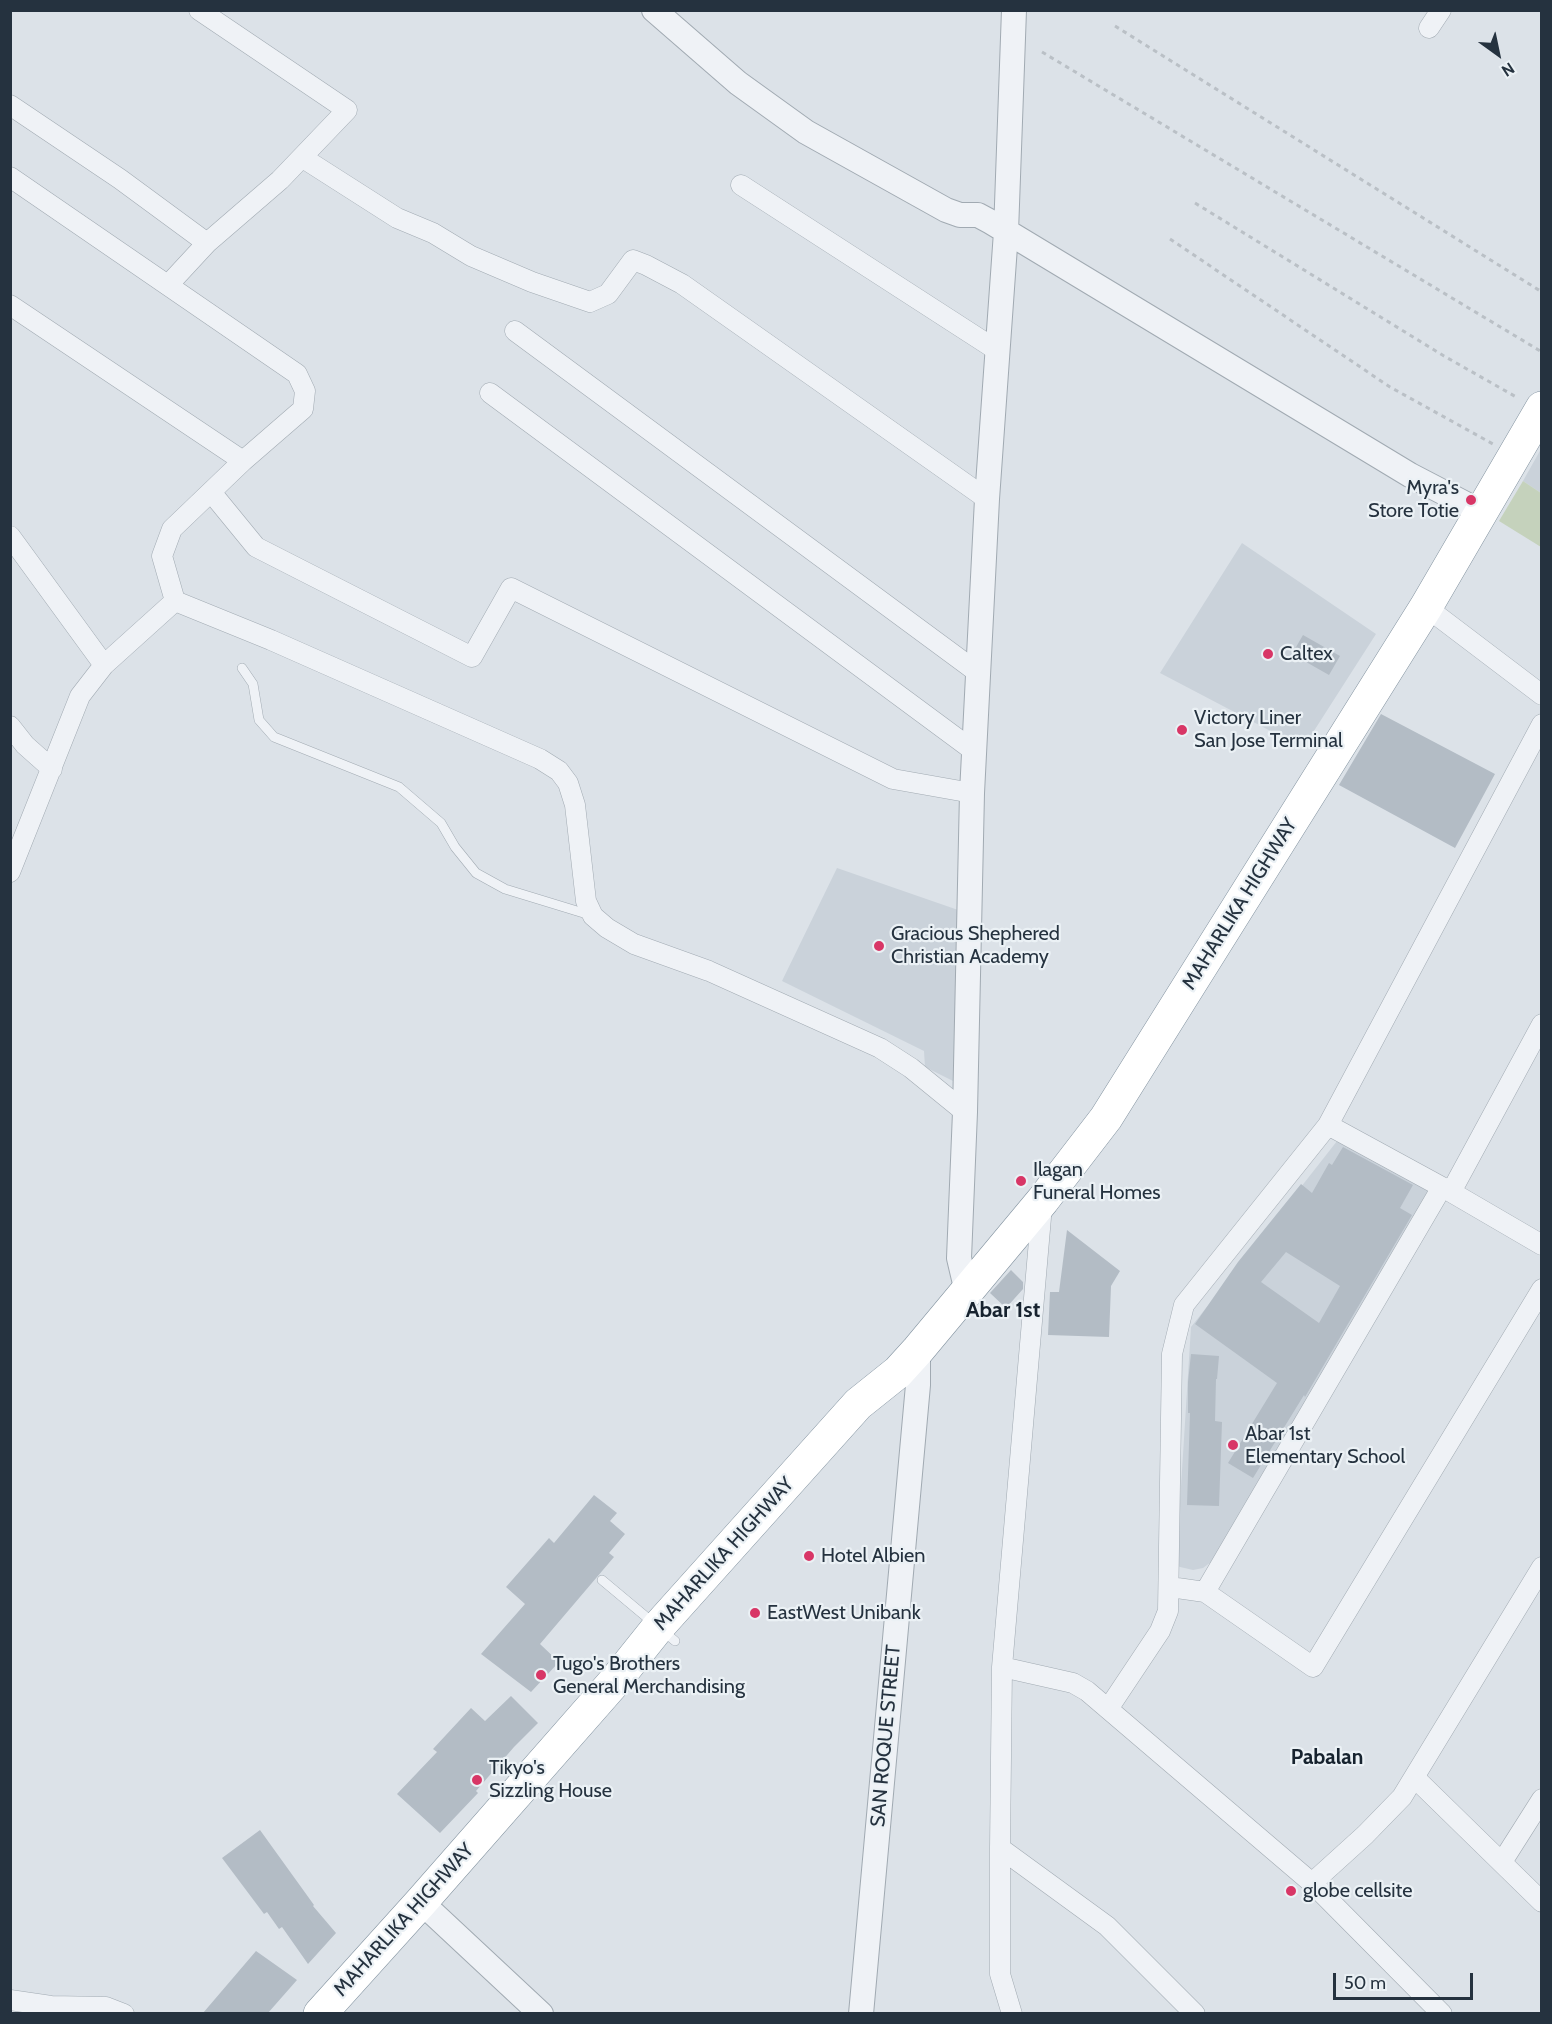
<!DOCTYPE html>
<style>
body{margin:0}
#map{position:relative;width:1552px;height:2024px;overflow:hidden;background:#dce2e8;font-family:Cabin,sans-serif}
canvas{display:block}
.frame{position:absolute;inset:0;border:12px solid #25323f;pointer-events:none}
.north{position:absolute;left:1468px;top:24px;width:60px;height:60px;-webkit-text-stroke:4px #ebf1f5;paint-order:stroke;rotate:147deg;font-size:16px;font-weight:700;line-height:24px;text-align:center;color:#25323f}
.north::after{content:'';display:block;margin:auto;width:21px;height:27px;background:#25323f;clip-path:polygon(50% 0,100% 100%,50% 72%,0 100%)}
.scale{position:absolute;left:1333px;top:1973px;width:140px;height:27px;box-sizing:border-box;border:3px solid #25323f;border-top:0;padding-left:8px;font-size:18px;line-height:21px;white-space:nowrap;color:#25323f;-webkit-text-stroke:4px #ebf1f5;paint-order:stroke}
</style>
<div id="map">
<canvas width="1552" height="2024"></canvas>
<div class="frame"></div>
<div class="north">N</div>
<div class="scale">50 m</div>
</div>
<script>
const ctx = document.querySelector('canvas').getContext('2d');
ctx.lineJoin = 'round';
function paint(path, color) {
  ctx.fillStyle = color;
  ctx.fill(path, 'evenodd');
}
function shape(rows) {
  const path = new Path2D();
  for (const r of rows) {
    path.moveTo(r[0], r[1]);
    for (let i = 2; i < r.length; i += 2) path.lineTo(r[i], r[i + 1]);
  }
  return path;
}
function strokePath(path, color, width, dash) {
  ctx.strokeStyle = color;
  ctx.lineWidth = width;
  ctx.lineCap = dash ? 'butt' : 'round';
  ctx.setLineDash(dash || []);
  ctx.stroke(path);
}
function write(font, color, halo, rows, align = 'center') {
  ctx.font = font + ' Cabin,sans-serif';
  ctx.lineWidth = 4.5;
  ctx.setLineDash([]);
  ctx.textBaseline = 'middle';
  ctx.strokeStyle = halo;
  ctx.fillStyle = color;
  for (const [text, x, y, turn = 0] of rows) {
    ctx.save();
    ctx.translate(x, y);
    ctx.rotate((+turn || 0) * Math.PI / 180);
    ctx.textAlign = isNaN(turn) ? turn : align;
    if (halo) ctx.strokeText(text, 0, 0);
    ctx.fillText(text, 0, 0);
    ctx.restore();
  }
}
const built = shape([
 [1541,449,1541,493,1523,481],
 [1242,543,1376,634,1303,748,1160,673],
 [837,868,961,911,953,1081,925,1067,924,1051,782,981],
 [1341,1136,1435,1190,1211,1562,1203,1568,1193,1570,1176,1566,1191,1327]
]);
const green = shape([
 [1523,481,1541,493,1541,547,1499,521]
]);
const building = shape([
 [1303,635,1340,656,1329,675,1292,654],
 [1381,714,1495,774,1455,848,1339,785],
 [1343,1147,1413,1185,1400,1208,1412,1215,1305,1397,1304,1395,1253,1478,1228,1463,1277,1383,1195,1324,1238,1262,1301,1184,1312,1193,1329,1163,1332,1165],
 [1286,1252,1340,1286,1319,1323,1261,1282],
 [1067,1230,1120,1271,1111,1286,1109,1337,1048,1335,1050,1292,1059,1292],
 [1011,1270,1023,1282,1023,1289,1006,1308,990,1293],
 [1191,1354,1219,1356,1217,1379,1216,1379,1215,1421,1222,1422,1219,1506,1187,1505,1190,1413,1188,1413,1188,1382],
 [594,1495,617,1513,610,1521,625,1534,609,1553,614,1557,540,1644,559,1662,531,1692,481,1654,525,1604,506,1587,549,1538,554,1543],
 [511,1696,538,1723,514,1747,476,1791,478,1793,440,1833,397,1794,437,1752,433,1749,471,1708,485,1721],
 [260,1830,314,1905,313,1906,336,1933,308,1964,282,1927,279,1929,267,1912,264,1914,222,1858],
 [256,1951,297,1980,268,2013,203,2013]
]);
const path = shape([
 [1115,26,1542,292],
 [1042,52,1542,352],
 [1195,203,1444,356,1518,398],
 [1170,239,1390,387,1493,444]
]);
const service = shape([
 [242,668,253,684,259,720,274,737,399,787,441,823,455,847,476,873,505,889,590,915],
 [602,1580,675,1641]
]);
const minor = shape([
 [1429,28,1441,10],
 [10,105,120,179,207,243],
 [303,158,397,218,433,233,471,256,532,282,590,302,608,294,633,260,646,265,682,284,987,499],
 [10,177,297,374,305,391,303,409,243,461,172,529,162,556,175,601],
 [741,185,998,351],
 [169,284,207,243,280,180,347,110,199,10],
 [10,305,243,461],
 [515,331,977,672],
 [490,393,974,751],
 [211,492,256,547,472,657,511,588,893,779,972,793],
 [10,536,104,665],
 [175,601,271,640,540,759,559,771,568,783,575,805,586,901,593,916,607,928,634,944,709,971,880,1048,911,1068,965,1112],
 [1426,607,1542,695],
 [10,726,25,745,52,769],
 [10,872,80,696,104,665,175,601],
 [1328,1125,1451,1192,1542,1245],
 [1451,1192,1542,1024],
 [1042,1206,1002,1667,1000,1848,1107,1926,1195,2014],
 [1170,1587,1205,1592,1313,1667,1542,1289],
 [1205,1592,1442,1187],
 [1002,1667,1073,1683,1087,1691,1312,1883,1442,2014],
 [1108,1709,1160,1631,1168,1611,1172,1354,1184,1305,1328,1125,1542,724],
 [1415,1778,1542,1902],
 [1000,1848,1000,1974,1012,2014],
 [1502,1862,1542,1799],
 [1312,1883,1365,1835,1402,1797,1542,1567],
 [10,2000,51,2006,106,2007,124,2014]
]);
const tertiary = shape([
 [654,10,738,83,806,132,946,210,960,215,978,215,991,222,1410,475,1481,512],
 [967,1292,959,1258,965,1112,972,793,987,499,1006,232,1014,10],
 [421,1902,541,2014],
 [861,2014,918,1385,918,1350]
]);
const trunk = shape([
 [320,2014,421,1902,615,1681,659,1626,858,1404,898,1372,918,1350,1043,1200,1106,1118,1426,607,1542,408]
]);
const markers = [
 [1471,500,6,"#d83666"],
 [1268,654,6,"#d83666"],
 [1182,730,6,"#d83666"],
 [879,946,6,"#d83666"],
 [1021,1181,6,"#d83666"],
 [1233,1445,6,"#d83666"],
 [809,1556,6,"#d83666"],
 [755,1613,6,"#d83666"],
 [541,1675,6,"#d83666"],
 [477,1780,6,"#d83666"],
 [1291,1891,6,"#d83666"]
];
const poiNames = [
 ["Myra's",1459,488,"right"],
 ["Store Totie",1459,511,"right"],
 ["Caltex",1280,654],
 ["Victory Liner",1194,718],
 ["San Jose Terminal",1194,741],
 ["Gracious Shephered",891,934],
 ["Christian Academy",891,957],
 ["Ilagan",1033,1170],
 ["Funeral Homes",1033,1193],
 ["Abar 1st",1245,1434],
 ["Elementary School",1245,1457],
 ["Hotel Albien",821,1556],
 ["EastWest Unibank",767,1613],
 ["Tugo's Brothers",553,1664],
 ["General Merchandising",553,1687],
 ["Tikyo's",489,1768],
 ["Sizzling House",489,1791],
 ["globe cellsite",1303,1891]
];
const streetNames = [
 ["MAHARLIKA HIGHWAY",1240,904,-58],
 ["MAHARLIKA HIGHWAY",724,1554,-48],
 ["SAN ROQUE STREET",886,1736,-85],
 ["MAHARLIKA HIGHWAY",404,1920,-48]
];
const neighbourhoodNames = [
 ["Pabalan",1327,1758]
];
const quarterNames = [
 ["Abar 1st",1003,1311]
];
paint(built, '#cad2da');
paint(green, '#c5d2bc');
paint(building, '#b3bcc5');
strokePath(service, '#a1aab2', 10);
strokePath(minor, '#a1aab2', 21);
strokePath(tertiary, '#a1aab2', 26);
strokePath(trunk, '#82929f', 34);
strokePath(path, '#bac0c6', 3, [4.5, 4.5]);
strokePath(service, '#eff2f6', 9);
strokePath(minor, '#eff2f6', 20);
strokePath(tertiary, '#eff2f6', 24);
strokePath(trunk, '#fff', 33);
for (const [x, y, r, color] of markers) {
  const dot = new Path2D();
  dot.arc(x, y, r, 0, 2 * Math.PI);
  ctx.fillStyle = color;
  ctx.fill(dot);
  strokePath(dot, '#ebf1f5', 2);
}
write('20px', '#25323f', '#ebf1f5', poiNames, 'left');
write('20px', '#25323f', '#ebf1f5', streetNames);
write('bold 21px', '#17232f', '#ebf1f5', neighbourhoodNames);
write('bold 22px', '#17232f', '#ebf1f5', quarterNames);
</script>
